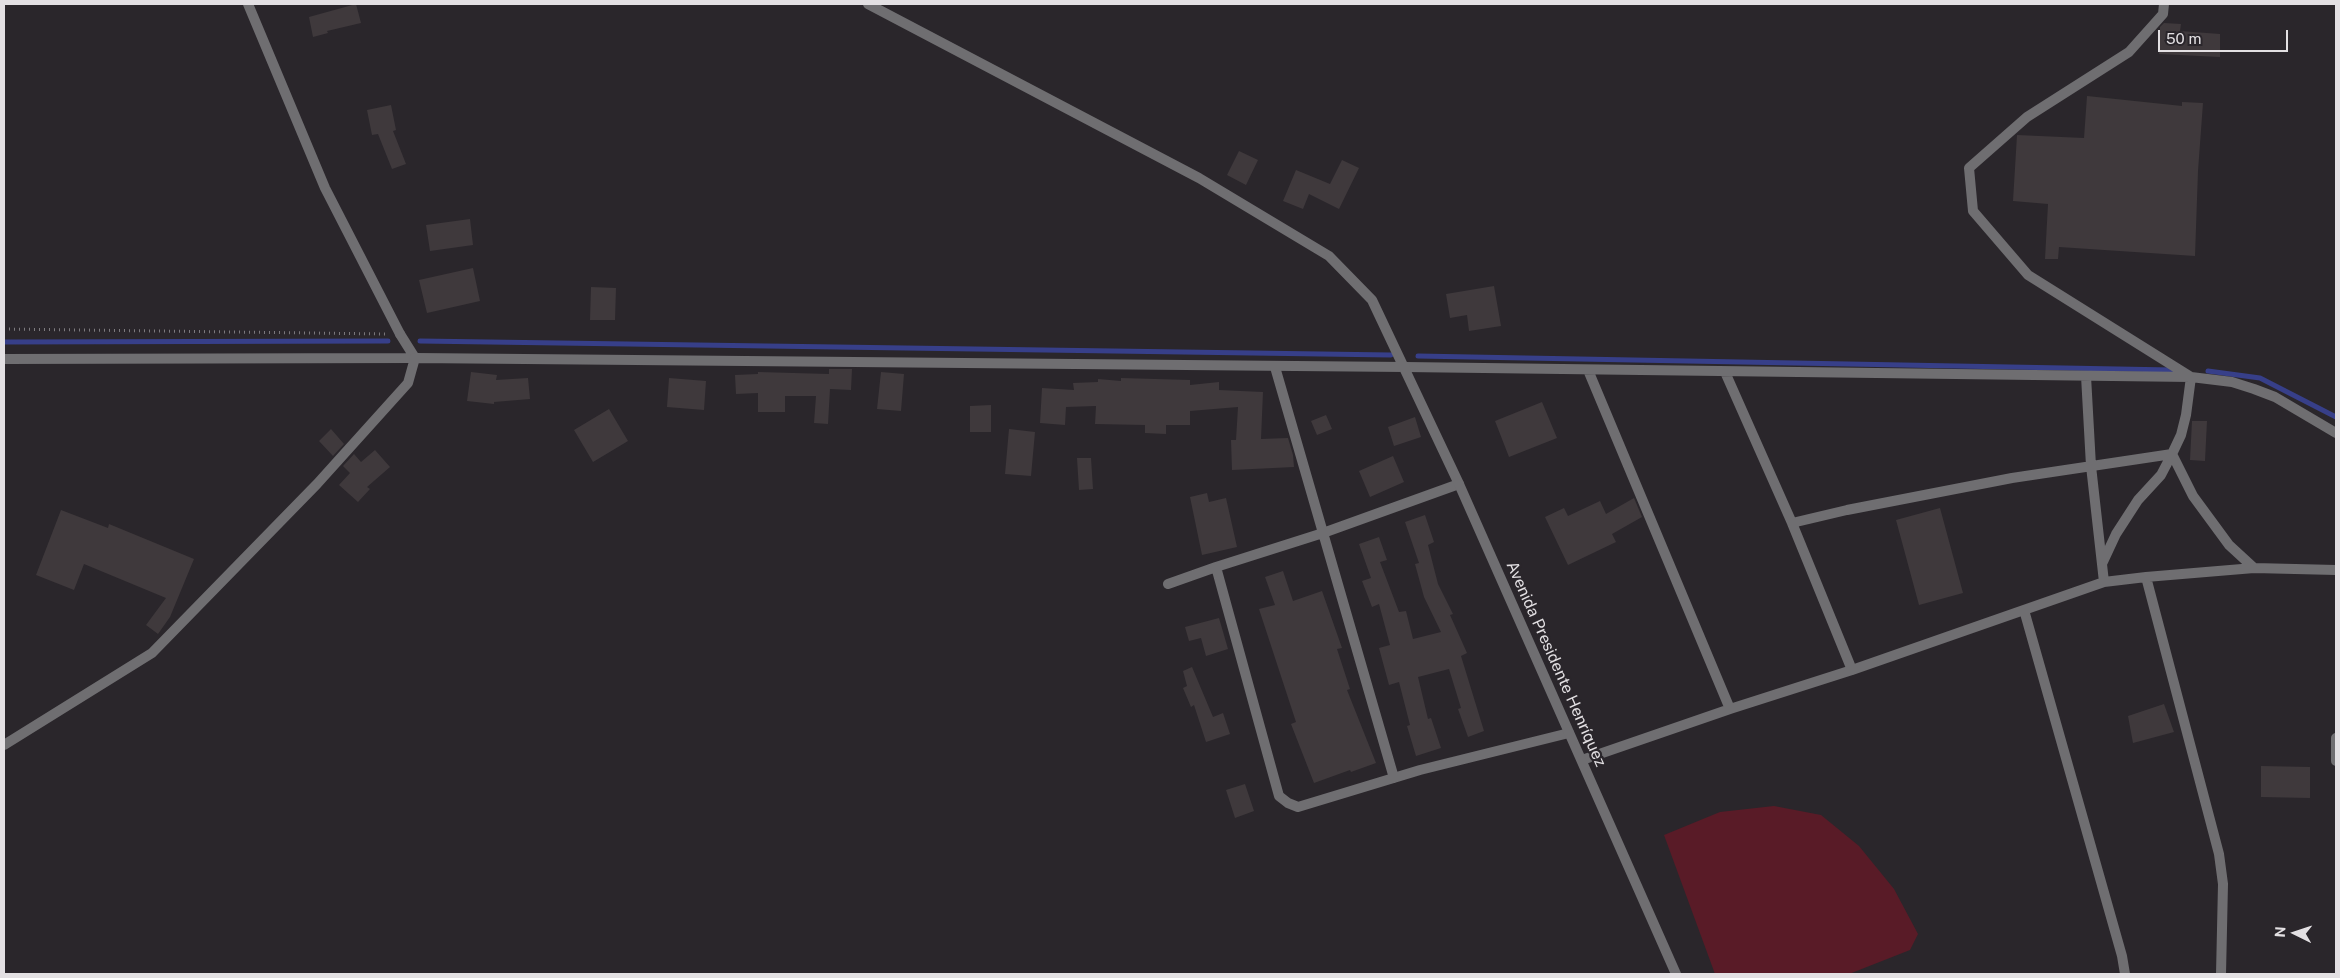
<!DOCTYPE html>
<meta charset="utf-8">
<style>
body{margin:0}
#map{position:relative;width:2340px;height:978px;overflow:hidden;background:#2a262b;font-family:"Public Sans",sans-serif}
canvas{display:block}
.frame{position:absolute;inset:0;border:5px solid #e3e0e3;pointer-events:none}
.north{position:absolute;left:2270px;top:908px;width:50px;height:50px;-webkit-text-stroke:4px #2a262b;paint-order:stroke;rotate:274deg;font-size:14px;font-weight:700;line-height:20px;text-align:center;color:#e3e0e3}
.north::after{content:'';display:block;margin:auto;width:18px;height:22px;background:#e3e0e3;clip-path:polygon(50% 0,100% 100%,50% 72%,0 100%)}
.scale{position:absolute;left:2158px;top:30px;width:130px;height:22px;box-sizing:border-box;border:2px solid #e3e0e3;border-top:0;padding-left:6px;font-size:15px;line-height:18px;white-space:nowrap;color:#e3e0e3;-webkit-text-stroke:4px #2a262b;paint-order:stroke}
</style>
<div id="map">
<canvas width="2340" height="978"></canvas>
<div class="frame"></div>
<div class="north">N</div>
<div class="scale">50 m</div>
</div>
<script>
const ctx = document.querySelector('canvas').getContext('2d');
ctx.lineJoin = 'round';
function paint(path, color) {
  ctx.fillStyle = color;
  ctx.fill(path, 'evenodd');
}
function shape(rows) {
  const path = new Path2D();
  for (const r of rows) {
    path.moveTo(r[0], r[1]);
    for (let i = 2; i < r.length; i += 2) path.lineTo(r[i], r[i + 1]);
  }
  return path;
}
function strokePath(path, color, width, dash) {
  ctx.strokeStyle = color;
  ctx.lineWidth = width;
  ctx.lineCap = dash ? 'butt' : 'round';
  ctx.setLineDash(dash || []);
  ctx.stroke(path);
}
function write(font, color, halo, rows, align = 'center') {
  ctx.font = font + ' "Public Sans",sans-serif';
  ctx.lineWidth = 4.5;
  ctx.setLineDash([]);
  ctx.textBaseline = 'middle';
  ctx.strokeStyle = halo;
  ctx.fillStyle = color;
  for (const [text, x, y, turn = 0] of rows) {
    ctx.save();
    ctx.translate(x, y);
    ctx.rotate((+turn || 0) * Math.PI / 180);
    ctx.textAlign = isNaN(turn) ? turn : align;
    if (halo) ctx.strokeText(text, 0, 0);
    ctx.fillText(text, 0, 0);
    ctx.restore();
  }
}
const green = shape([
 [1774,806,1821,815,1859,846,1894,889,1918,934,1910,950,1849,974,1715,974,1664,835,1720,812]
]);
const stream = shape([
 [420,341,1391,355],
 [4,342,388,341],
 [1418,356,2172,370],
 [2208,371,2260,378,2336,417]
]);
const building = shape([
 [356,4,361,23,327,31,328,33,313,37,309,17],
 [2164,23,2181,24,2180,31,2220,34,2220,57,2159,54,2160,27],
 [2087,96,2182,106,2182,102,2203,103,2198,171,2195,256,2059,247,2058,259,2045,259,2048,204,2013,201,2017,135,2084,138],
 [391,105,396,130,393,131,406,164,392,169,378,134,372,135,367,110],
 [1239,151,1258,160,1246,185,1227,175],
 [1342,160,1359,168,1339,209,1309,194,1303,209,1283,201,1296,170,1330,184],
 [470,219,473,245,430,251,426,225],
 [473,268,480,301,427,313,419,280],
 [1494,286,1501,326,1469,331,1467,315,1450,318,1446,294],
 [591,287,616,288,615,320,590,320],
 [829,369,852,369,851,390,830,389,828,424,814,423,816,396,785,396,785,412,758,412,758,393,736,394,735,375,758,374,758,372,829,374],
 [471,372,497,375,496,380,528,378,530,399,494,402,494,404,467,401],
 [881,372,904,374,901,411,877,409],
 [669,378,706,381,704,410,667,407],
 [1121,378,1190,380,1190,385,1219,382,1219,390,1263,392,1261,439,1288,438,1293,455,1294,467,1232,470,1231,440,1236,440,1238,407,1190,411,1190,425,1166,425,1166,434,1145,433,1145,425,1095,424,1096,406,1066,407,1065,425,1040,423,1042,388,1074,390,1073,383,1098,382,1098,379,1121,381],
 [1542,402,1557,438,1509,457,1495,421],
 [991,405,991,432,970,432,970,406],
 [609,409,628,441,593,462,574,430],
 [1326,415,1332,429,1317,435,1311,421],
 [1415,417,1421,437,1394,446,1388,427],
 [2192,421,2207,421,2205,461,2190,460],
 [331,429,344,444,333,456,319,441],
 [1009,429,1035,432,1031,476,1005,474],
 [375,450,390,467,367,487,370,489,358,502,339,485,350,473,343,466,354,454,361,462],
 [1393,456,1404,482,1370,497,1359,471],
 [1077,458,1091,458,1093,489,1079,490],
 [1207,493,1209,502,1226,498,1237,547,1202,555,1190,497],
 [1634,498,1642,517,1612,534,1616,542,1568,565,1545,517,1564,508,1568,516,1600,501,1606,514],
 [1940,508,1963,593,1919,605,1896,520],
 [61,510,108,528,109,524,194,559,170,617,158,634,146,625,166,598,84,564,74,590,36,575],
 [1425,515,1434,542,1428,545,1438,584,1453,614,1450,615,1467,653,1461,656,1484,731,1468,737,1458,709,1461,708,1449,669,1418,677,1428,719,1431,718,1441,748,1416,756,1407,726,1410,725,1399,682,1389,685,1379,648,1390,645,1379,604,1372,607,1362,581,1371,578,1359,544,1379,537,1387,560,1380,562,1399,612,1406,611,1413,639,1441,632,1424,597,1415,564,1419,563,1405,522],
 [1283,571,1293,601,1322,591,1342,648,1337,649,1350,689,1347,690,1376,763,1351,772,1350,770,1314,783,1291,724,1296,722,1259,609,1275,605,1265,577],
 [1219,618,1228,649,1206,656,1201,638,1189,641,1185,627],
 [1192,667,1213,717,1223,713,1230,734,1206,742,1194,705,1191,707,1183,688,1187,686,1183,671],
 [2164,704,2174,732,2133,743,2128,716],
 [2261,766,2310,767,2310,798,2261,797],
 [1245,784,1254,811,1235,818,1226,790]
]);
const path = shape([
 [4,329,386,334]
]);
const minor = shape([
 [400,334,415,358],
 [4,359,415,358],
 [1275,367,1394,778],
 [1405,367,2191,377,2232,382,2254,389,2275,397,2336,433],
 [1588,370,1730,709],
 [1725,372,1792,523,1852,670],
 [2086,376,2091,466,2104,582],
 [1459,484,1323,533,1216,567,1279,796,1288,803,1298,807,1420,770,1569,733],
 [1792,523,1847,510,2012,478,2172,454,2193,496,2229,545,2254,568],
 [2102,564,2116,534,2138,500,2161,475,2172,454,2181,435,2186,415,2191,377,2028,275,1973,211,1969,168,2027,117,2129,52,2163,14,2164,4],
 [2146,577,2219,854,2223,884,2221,974],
 [1168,584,1216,567],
 [2024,610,2122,956,2125,974],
 [2336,738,2336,761],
 [1582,760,1730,709,1852,670,2104,582,2146,577,2254,568,2336,570]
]);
const tertiary = shape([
 [248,4,325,188,400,334],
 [868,4,1199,178,1329,256,1372,300,1459,484,1676,974],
 [4,745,152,653,317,484,408,383,415,358,1405,367]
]);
const streetNames = [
 ["Avenida Presidente Henríquez",1556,664,66]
];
paint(green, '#591b27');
strokePath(stream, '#373f89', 5);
paint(building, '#3f393c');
strokePath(path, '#7d7a7e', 3, [1, 4]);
strokePath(minor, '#6f6e71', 10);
strokePath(tertiary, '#6f6e71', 10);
write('16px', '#e3e0e3', '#2a262b', streetNames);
</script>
